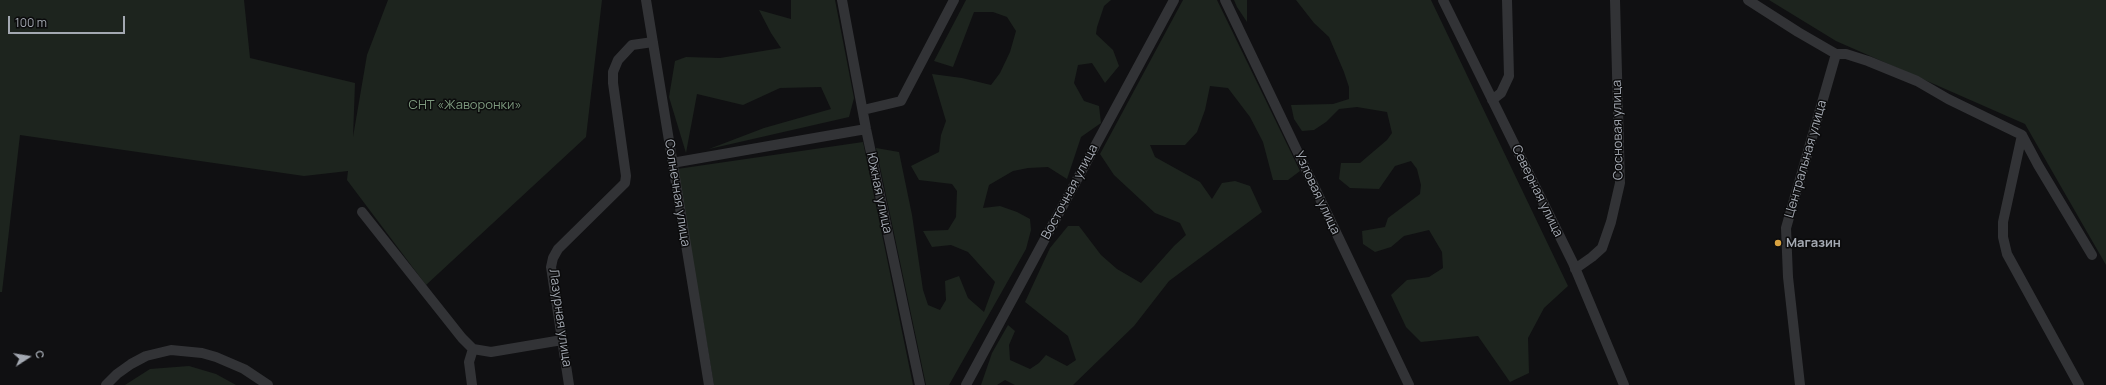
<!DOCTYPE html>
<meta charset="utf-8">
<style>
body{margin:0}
#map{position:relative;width:2106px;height:385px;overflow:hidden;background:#101012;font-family:Manrope,sans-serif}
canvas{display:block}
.north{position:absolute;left:8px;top:337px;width:40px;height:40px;-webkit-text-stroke:3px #0b0b0c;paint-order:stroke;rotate:78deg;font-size:11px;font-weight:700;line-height:16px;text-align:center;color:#a3a8b1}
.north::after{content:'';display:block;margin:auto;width:14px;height:18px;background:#a3a8b1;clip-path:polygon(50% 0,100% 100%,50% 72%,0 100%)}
.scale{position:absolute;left:8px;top:16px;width:117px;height:18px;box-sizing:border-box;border:2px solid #a3a8b1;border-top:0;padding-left:5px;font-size:12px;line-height:14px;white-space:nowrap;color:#a3a8b1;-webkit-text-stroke:3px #0b0b0c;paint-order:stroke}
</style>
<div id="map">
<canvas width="2106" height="385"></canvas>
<div class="north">С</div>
<div class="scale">100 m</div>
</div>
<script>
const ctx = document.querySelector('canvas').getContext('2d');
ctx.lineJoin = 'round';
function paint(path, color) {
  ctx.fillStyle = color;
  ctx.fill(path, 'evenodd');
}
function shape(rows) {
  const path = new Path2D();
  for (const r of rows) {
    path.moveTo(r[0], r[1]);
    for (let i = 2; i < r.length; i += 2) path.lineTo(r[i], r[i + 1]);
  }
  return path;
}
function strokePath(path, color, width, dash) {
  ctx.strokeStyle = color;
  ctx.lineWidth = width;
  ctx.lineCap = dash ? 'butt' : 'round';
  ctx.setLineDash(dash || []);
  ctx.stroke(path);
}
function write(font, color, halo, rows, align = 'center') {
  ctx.font = font + ' Manrope,sans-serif';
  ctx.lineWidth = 3;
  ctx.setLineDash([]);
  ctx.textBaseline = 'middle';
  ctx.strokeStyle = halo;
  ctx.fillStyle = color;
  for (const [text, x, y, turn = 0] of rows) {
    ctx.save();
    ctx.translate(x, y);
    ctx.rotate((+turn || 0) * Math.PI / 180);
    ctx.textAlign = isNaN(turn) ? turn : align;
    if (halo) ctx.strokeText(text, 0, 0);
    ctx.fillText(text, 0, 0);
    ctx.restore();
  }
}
const green = shape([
 [0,0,244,0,250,58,355,83,353,137,367,55,388,0,602,0,586,137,426,285,347,180,348,171,304,176,20,135,2,292,0,292],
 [791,0,835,0,854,98,849,117,709,149,764,128,831,109,821,87,780,88,743,105,697,94,686,153,669,97,675,61,686,57,720,58,781,48,771,33,759,10,791,19],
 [966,0,1111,0,1104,6,1097,27,1096,34,1113,50,1119,66,1105,83,1092,63,1078,65,1074,83,1084,101,1099,106,1101,123,1081,137,1067,179,1048,167,1028,168,1013,171,989,185,983,208,1000,206,1017,212,1030,219,1031,230,1026,249,949,385,926,385,876,148,899,152,912,215,923,290,928,305,940,310,946,300,945,281,959,276,968,298,984,312,995,282,968,252,951,245,932,247,923,231,948,230,956,217,957,191,952,184,919,180,911,166,939,152,941,135,946,121,932,74,962,78,991,85,1000,73,1010,52,1016,31,1007,17,993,12,974,12,953,67,934,61],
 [1183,0,1217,0,1300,171,1288,180,1273,180,1263,142,1250,117,1228,88,1210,86,1205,110,1197,132,1185,145,1150,145,1155,157,1200,182,1212,199,1222,183,1235,181,1250,186,1262,212,1169,281,1134,326,1073,385,1015,385,1005,380,997,385,981,385,992,353,1008,325,1015,331,1009,345,1010,360,1030,369,1039,363,1046,355,1067,366,1076,360,1068,336,1025,302,1050,248,1068,226,1079,226,1101,255,1117,269,1141,283,1174,246,1186,235,1180,223,1155,213,1114,175,1100,154],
 [1234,0,1247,0,1247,22,1237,7],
 [1296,0,1431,0,1568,286,1544,308,1528,338,1529,373,1510,382,1478,336,1421,342,1406,327,1391,295,1407,280,1429,277,1443,268,1442,252,1429,230,1404,236,1391,247,1375,252,1363,244,1362,231,1385,227,1388,218,1420,194,1421,185,1417,169,1411,161,1395,166,1379,189,1350,188,1339,179,1341,163,1360,163,1387,140,1392,133,1387,112,1357,107,1339,109,1326,122,1314,130,1302,131,1294,119,1291,105,1333,104,1349,99,1349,87,1344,72,1329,37,1314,23],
 [1769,0,2106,0,2106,265,2025,124,1836,41],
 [863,142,913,385,714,385,677,169],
 [189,366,216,374,236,385,125,385,150,369]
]);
const minor = shape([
 [646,0,709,385],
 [842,0,866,129,920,385],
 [1225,0,1409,385],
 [1443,0,1573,263,1624,385],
 [1748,0,1798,32,1836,54,1846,54,1868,61,1917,81,1948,99,2022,135,2003,222,2003,237,2007,254,2079,385],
 [1492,100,1501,93,1509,76,1507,0],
 [863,110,901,101,954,0],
 [2022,135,2038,165,2092,255],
 [672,163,866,129],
 [362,212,462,338,473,349,491,352,562,340],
 [1575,269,1592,257,1602,248,1611,222,1620,183,1615,0],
 [106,385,117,374,131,364,146,356,171,350,202,353,216,357,244,369,268,385],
 [472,385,469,362,473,349],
 [569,385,551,267,553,258,558,249,625,183,626,176,613,83,613,72,618,60,632,45,653,42],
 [966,385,1174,0],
 [1800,385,1788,277,1786,228,1836,54]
]);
const markers = [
 [1778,243,4,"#d9a341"]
];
const parkNames = [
 ["СНТ «Жаворонки»",465,105]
];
const streetNames = [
 ["Сосновая улица",1618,130,-91],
 ["Центральная улица",1806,159,-74],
 ["Северная улица",1537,191,64],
 ["Восточная улица",1070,192,-62],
 ["Солнечная улица",677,193,81],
 ["Южная улица",879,193,78],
 ["Узловая улица",1317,193,65],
 ["Лазурная улица",560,318,82]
];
const poiNames = [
 ["Магазин",1786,243]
];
paint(green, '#1d241e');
strokePath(minor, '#323336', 10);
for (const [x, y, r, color] of markers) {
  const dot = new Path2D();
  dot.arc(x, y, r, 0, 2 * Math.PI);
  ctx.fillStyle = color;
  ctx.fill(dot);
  strokePath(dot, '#0b0b0c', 1.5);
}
write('13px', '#7d997e', '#0b0b0c', parkNames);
write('13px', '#a3a8b1', '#0b0b0c', streetNames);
write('bold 13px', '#a3a8b1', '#0b0b0c', poiNames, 'left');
</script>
